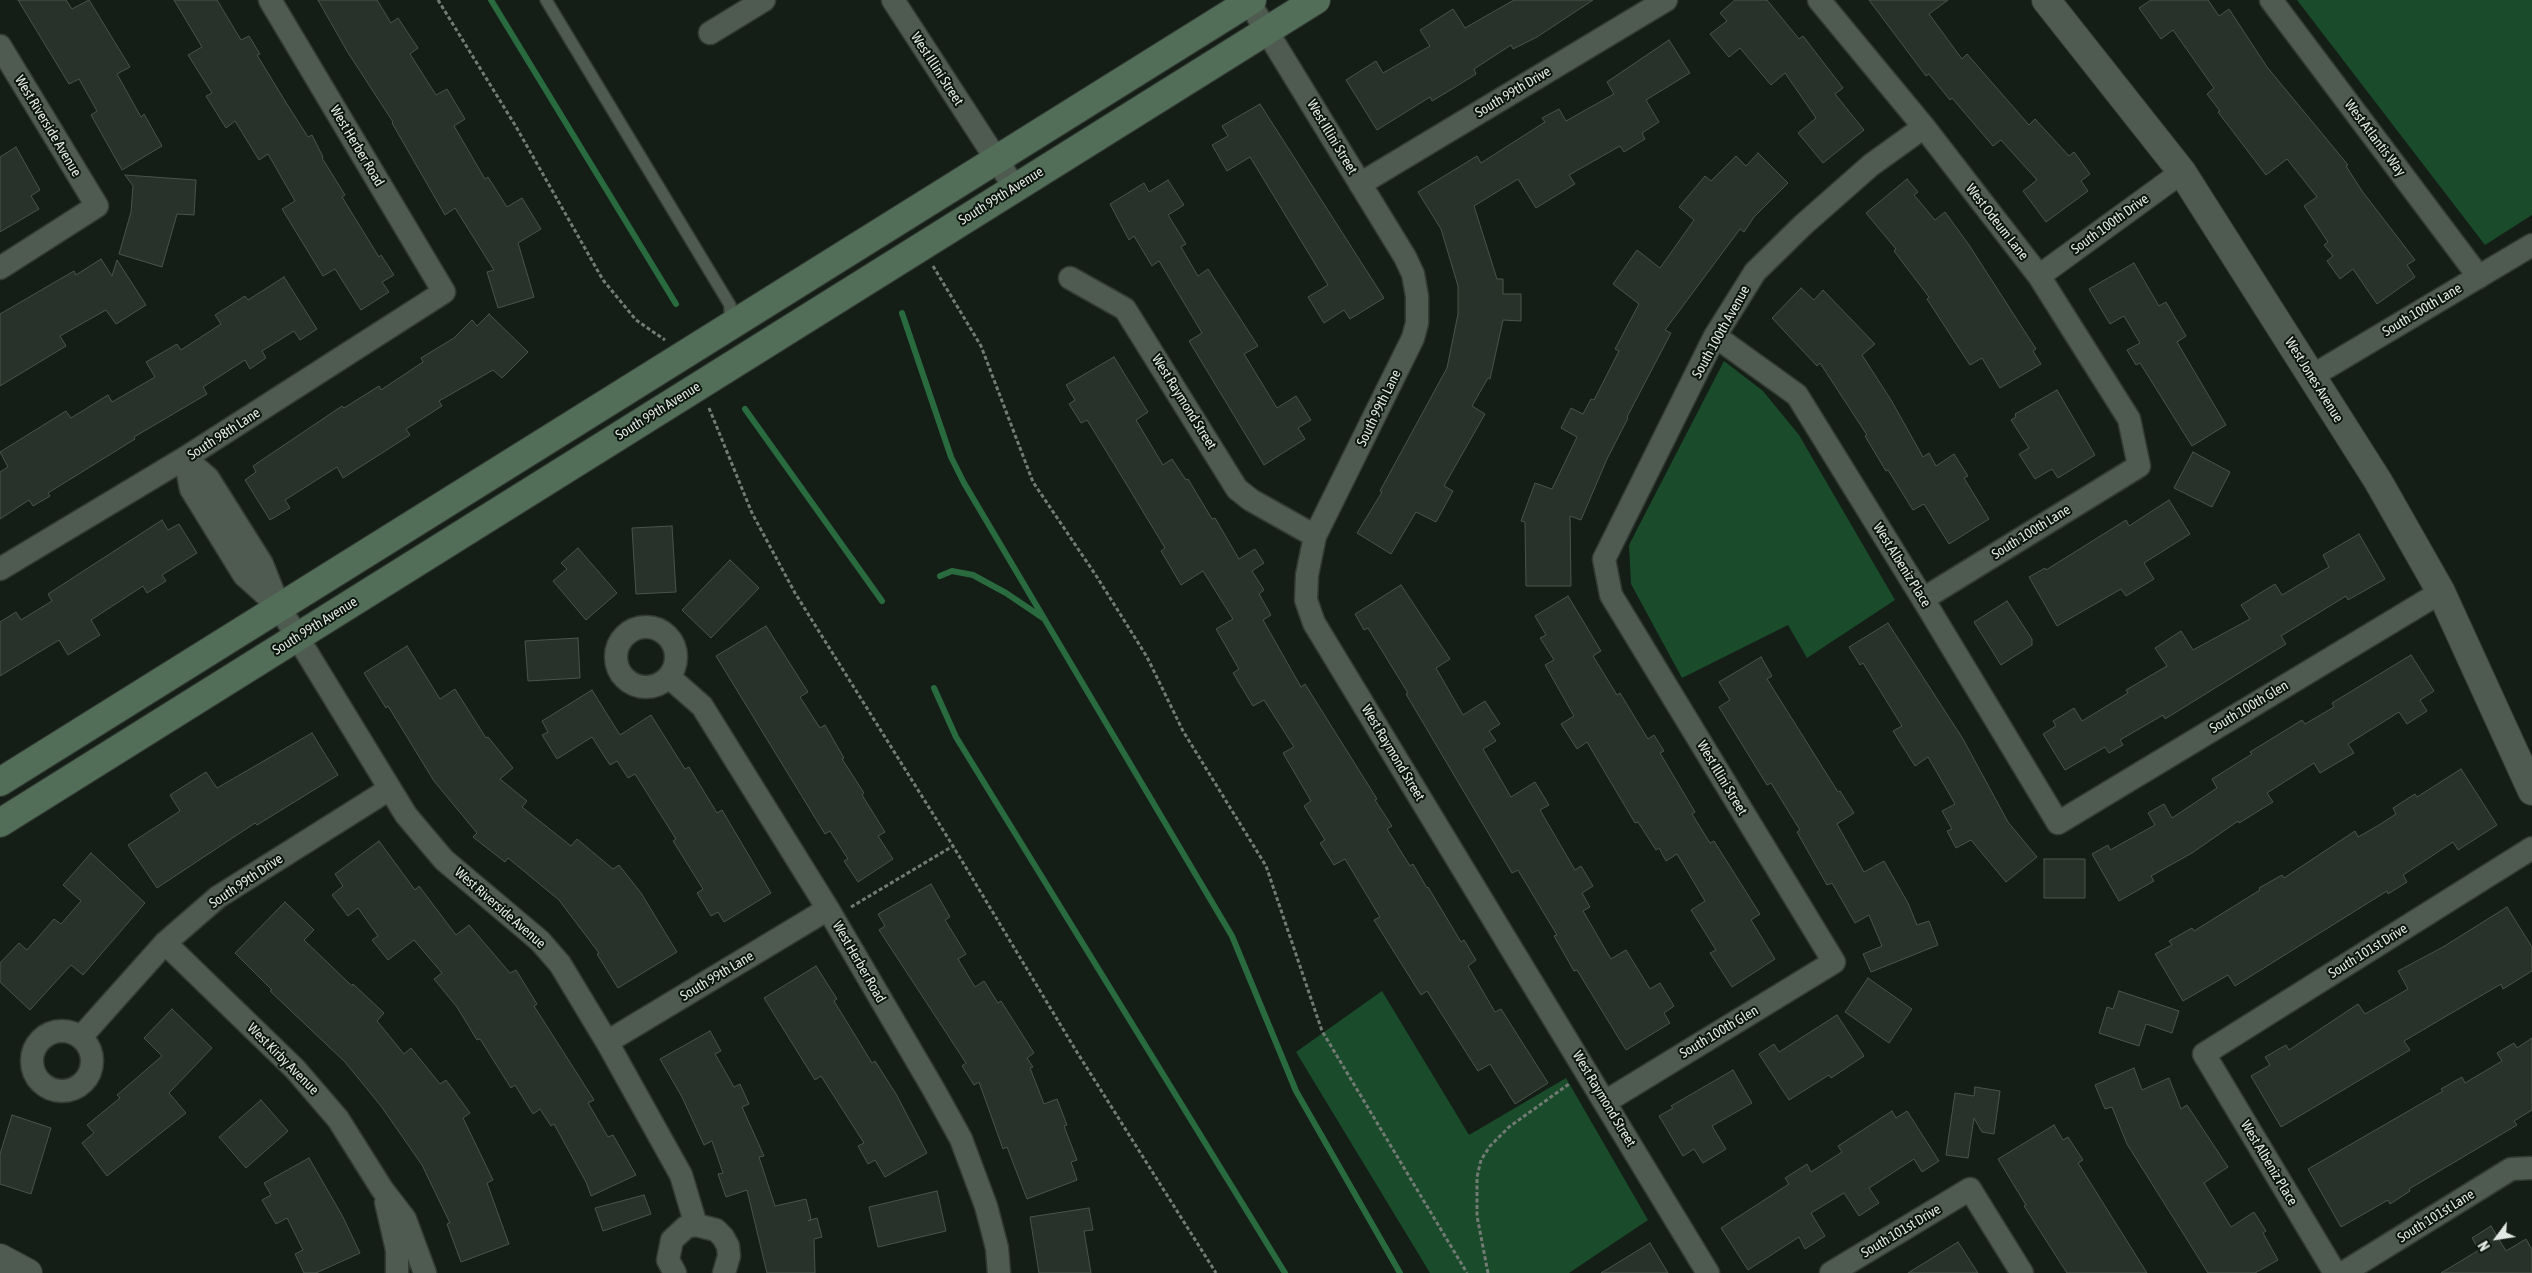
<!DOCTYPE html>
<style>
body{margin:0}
#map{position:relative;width:2532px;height:1273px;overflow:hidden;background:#141e16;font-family:"Asap Condensed",sans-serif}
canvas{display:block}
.north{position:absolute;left:2472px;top:1213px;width:50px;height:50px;-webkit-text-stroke:4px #0b150d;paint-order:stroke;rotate:239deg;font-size:14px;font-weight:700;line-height:20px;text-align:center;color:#e2e9e4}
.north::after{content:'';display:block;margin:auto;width:18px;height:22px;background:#e2e9e4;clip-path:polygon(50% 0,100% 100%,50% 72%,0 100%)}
</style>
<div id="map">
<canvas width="2532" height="1273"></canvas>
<div class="north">N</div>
</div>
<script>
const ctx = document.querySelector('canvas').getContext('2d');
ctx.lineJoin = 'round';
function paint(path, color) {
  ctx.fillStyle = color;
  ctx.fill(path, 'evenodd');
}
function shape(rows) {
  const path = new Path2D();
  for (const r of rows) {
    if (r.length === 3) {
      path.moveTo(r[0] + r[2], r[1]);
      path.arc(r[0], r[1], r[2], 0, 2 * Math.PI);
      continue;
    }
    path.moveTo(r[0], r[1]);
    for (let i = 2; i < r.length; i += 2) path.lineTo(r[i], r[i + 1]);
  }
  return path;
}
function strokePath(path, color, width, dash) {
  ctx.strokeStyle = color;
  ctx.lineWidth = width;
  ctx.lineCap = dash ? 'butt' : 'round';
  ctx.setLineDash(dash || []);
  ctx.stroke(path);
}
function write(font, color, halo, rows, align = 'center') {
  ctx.font = font + ' "Asap Condensed",sans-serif';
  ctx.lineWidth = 4;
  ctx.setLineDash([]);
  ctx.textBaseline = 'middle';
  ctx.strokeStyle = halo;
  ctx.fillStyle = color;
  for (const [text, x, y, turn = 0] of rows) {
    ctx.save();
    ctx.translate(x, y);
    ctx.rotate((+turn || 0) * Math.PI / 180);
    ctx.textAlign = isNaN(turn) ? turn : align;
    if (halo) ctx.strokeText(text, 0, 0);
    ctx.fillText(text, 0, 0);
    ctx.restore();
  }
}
const green = shape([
 [2297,0,2532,0,2532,215,2485,245],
 [1724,361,1763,391,1799,435,1895,600,1807,658,1788,625,1682,678,1631,584,1629,545],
 [1382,991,1469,1135,1566,1078,1648,1220,1569,1273,1430,1273,1296,1052]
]);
const stream = shape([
 [491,0,676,304],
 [902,313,951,457,964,483,1232,936,1296,1091,1400,1273],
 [745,409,882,601],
 [940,576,952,571,973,575,1006,593,1043,618],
 [934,688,956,737,1285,1273]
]);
const building = shape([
 [18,0,66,0,72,9,89,0,130,67,117,74,141,117,144,114,162,146,122,170,91,115,97,111,79,79,69,84,18,0],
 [174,0,217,0,241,40,249,36,260,54,257,55,285,101,308,137,312,135,323,157,322,158,345,195,342,197,379,257,381,255,394,275,382,282,389,292,361,310,335,269,323,276,282,209,295,201,268,154,259,160,235,121,226,128,206,96,212,93,188,55,202,47,174,0],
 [318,0,377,0,391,23,398,18,418,48,410,54,436,95,447,89,465,119,454,126,485,179,488,177,507,207,522,198,541,229,518,243,534,297,498,308,487,272,494,270,455,208,445,215,392,123,393,122,347,51,318,0],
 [1514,0,1593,0,1537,37,1513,49,1511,45,1474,69,1476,74,1452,89,1432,101,1430,97,1377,130,1346,80,1376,61,1383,73,1430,46,1420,30,1453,9,1465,28,1514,0],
 [1735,0,1767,0,1799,39,1803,36,1843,88,1835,94,1864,130,1823,163,1798,133,1816,118,1785,73,1771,85,1740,48,1729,57,1710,34,1727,21,1720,13,1735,0],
 [1869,0,1948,0,1929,14,1962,59,1967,54,2029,125,2035,119,2069,156,2074,152,2090,174,2081,181,2088,191,2046,222,2023,191,2037,180,2001,140,1993,146,1952,98,1950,100,1929,74,1926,76,1869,0],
 [2151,0,2208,0,2219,16,2229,9,2267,67,2348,165,2346,166,2362,191,2415,260,2407,265,2415,277,2377,304,2353,269,2340,279,2327,261,2333,256,2324,245,2328,242,2304,206,2317,197,2287,159,2266,175,2218,112,2220,111,2207,94,2214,88,2173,30,2161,39,2139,8,2151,0],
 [1669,40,1690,73,1646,100,1659,122,1642,133,1645,139,1624,152,1620,146,1569,175,1575,184,1536,208,1518,179,1474,206,1497,279,1503,279,1503,294,1521,294,1521,321,1503,320,1490,379,1488,378,1472,406,1485,414,1444,486,1453,491,1436,522,1416,512,1391,554,1357,533,1382,492,1380,491,1447,368,1458,314,1458,286,1441,229,1418,192,1477,156,1481,163,1545,122,1542,118,1559,109,1566,121,1614,94,1607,82,1669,40],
 [1260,104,1384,298,1350,319,1344,310,1324,323,1308,297,1328,285,1250,157,1227,171,1212,145,1228,136,1222,126,1260,104],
 [16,147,40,190,31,196,39,209,0,232,0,157,16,147],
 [1758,153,1788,183,1754,217,1744,232,1740,229,1665,330,1671,333,1627,417,1628,418,1607,459,1581,520,1570,516,1571,586,1526,586,1525,522,1521,521,1535,483,1552,489,1577,437,1561,428,1571,408,1583,414,1591,399,1594,400,1619,351,1615,349,1639,304,1613,284,1637,250,1660,268,1694,220,1679,207,1705,176,1711,181,1736,156,1746,166,1758,153],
 [125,175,196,180,194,215,177,214,162,267,119,254,131,212,133,186,125,175],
 [1907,179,1918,192,1914,195,1935,220,1945,212,1969,245,2036,349,2033,351,2041,364,2000,388,1982,358,1970,365,1927,299,1929,297,1894,251,1896,249,1866,213,1907,179],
 [1168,180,1184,205,1168,215,1186,244,1181,247,1198,276,1208,269,1258,346,1244,354,1277,408,1296,396,1311,420,1298,428,1305,439,1264,465,1189,341,1202,333,1159,261,1152,266,1134,236,1129,240,1110,204,1144,183,1149,192,1168,180],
 [101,259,112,276,117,260,146,305,116,324,106,310,60,336,66,346,0,386,0,314,74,271,76,275,101,259],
 [2134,263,2159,306,2166,302,2186,336,2177,342,2226,425,2192,446,2140,363,2136,365,2127,350,2140,343,2124,316,2110,324,2089,289,2134,263],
 [284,277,317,329,300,340,294,331,262,351,266,358,250,369,245,360,203,387,207,394,134,437,135,439,48,493,50,496,33,506,29,500,0,519,0,472,8,467,0,452,66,411,71,418,108,395,112,402,155,377,146,362,177,344,181,350,221,324,215,315,245,296,248,300,284,277],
 [1801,288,1814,300,1823,290,1875,344,1862,355,1891,400,1923,457,1929,453,1936,466,1954,454,1968,476,1964,478,1989,519,1949,544,1924,504,1913,510,1888,470,1886,471,1865,436,1867,435,1820,363,1817,366,1772,318,1801,288],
 [489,314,528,352,502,378,493,370,439,401,442,406,406,429,410,435,343,478,337,467,285,500,290,508,270,520,245,480,256,472,253,466,342,406,344,408,379,386,381,390,423,362,421,358,454,338,472,320,477,326,489,314],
 [1114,357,1148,412,1136,420,1163,465,1172,459,1186,480,1188,479,1212,519,1215,518,1239,559,1255,549,1264,563,1252,571,1264,590,1259,594,1271,615,1263,620,1301,687,1305,684,1377,799,1375,800,1392,826,1387,829,1410,866,1413,864,1427,888,1428,887,1461,942,1464,940,1476,960,1468,966,1495,1012,1501,1009,1548,1083,1515,1104,1490,1064,1478,1071,1427,991,1421,995,1374,920,1380,917,1345,859,1334,865,1320,843,1325,840,1304,806,1311,801,1283,753,1294,747,1264,700,1253,706,1233,673,1239,669,1216,629,1233,619,1203,571,1181,585,1161,551,1165,548,1116,467,1087,420,1081,423,1069,404,1075,400,1066,385,1114,357],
 [2057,390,2095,455,2058,478,2052,469,2035,479,2019,454,2029,448,2011,420,2016,417,2015,414,2057,390],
 [2193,452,2230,472,2212,507,2174,488,2193,452],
 [2169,500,2190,534,2144,563,2154,579,2126,596,2121,589,2057,626,2029,577,2045,568,2046,570,2126,520,2129,526,2169,500],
 [162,520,168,530,179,524,197,553,162,575,166,581,147,593,143,586,91,620,100,635,68,655,59,640,0,676,0,622,16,612,21,620,52,601,48,594,162,520],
 [672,526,676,592,636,594,632,528,672,526],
 [2359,534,2385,579,2348,600,2346,596,2281,636,2286,644,2165,719,2163,715,2120,740,2123,745,2109,753,2105,747,2065,770,2043,734,2056,726,2053,721,2074,708,2082,721,2128,693,2126,690,2167,666,2155,648,2181,631,2193,650,2250,619,2241,605,2275,584,2282,595,2329,567,2323,555,2359,534],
 [578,548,617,593,586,620,553,581,567,569,561,563,578,548],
 [730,560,759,588,711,638,682,610,730,560],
 [1401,585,1450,659,1436,668,1463,715,1485,701,1500,724,1489,731,1496,741,1483,749,1511,797,1535,782,1549,805,1540,810,1575,870,1581,866,1593,886,1582,893,1590,907,1583,911,1611,959,1626,950,1650,989,1660,983,1674,1006,1664,1013,1670,1023,1626,1050,1577,970,1574,971,1554,936,1557,935,1518,870,1512,873,1406,694,1408,693,1368,628,1364,630,1355,614,1401,585],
 [1568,596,1601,651,1593,656,1617,695,1620,693,1648,739,1654,735,1664,751,1660,753,1695,812,1692,814,1710,843,1714,841,1760,914,1751,920,1775,959,1732,987,1710,953,1716,950,1691,910,1705,901,1677,854,1666,861,1659,848,1656,850,1638,822,1635,823,1587,742,1577,749,1561,724,1574,716,1545,665,1554,660,1540,638,1546,635,1535,616,1568,596],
 [2007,601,2032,639,2032,645,2001,665,1974,622,2007,601],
 [1888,623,1963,739,2008,822,2037,857,2006,882,1971,840,1956,848,1947,831,1952,829,1942,811,1955,804,1928,757,1915,766,1893,731,1902,726,1863,663,1860,665,1849,647,1888,623],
 [766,626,808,692,800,697,820,728,825,725,844,758,842,759,864,793,862,795,885,832,878,836,893,859,858,882,844,861,848,859,830,831,825,834,716,656,766,626],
 [578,638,580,678,528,681,525,641,578,638],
 [407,646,440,699,455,689,486,738,488,737,513,768,500,779,527,801,522,807,571,846,577,839,613,869,619,865,641,893,677,952,618,988,597,954,599,953,559,900,508,858,505,862,473,837,477,833,434,781,388,706,386,708,364,673,407,646],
 [2411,655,2434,691,2420,700,2427,711,2407,724,2399,712,2348,744,2354,753,2320,773,2314,763,2267,793,2273,802,2239,823,2238,821,2192,853,2151,876,2154,881,2119,901,2092,854,2108,845,2110,850,2155,825,2148,813,2164,804,2172,818,2217,788,2212,779,2252,754,2250,752,2302,720,2305,724,2334,707,2332,703,2411,655],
 [1761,657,1772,676,1767,679,1838,792,1840,791,1854,813,1837,824,1864,872,1884,861,1908,903,1917,925,1929,921,1938,945,1871,972,1863,954,1882,946,1869,915,1855,923,1832,883,1827,885,1797,832,1800,830,1771,783,1767,785,1719,707,1730,700,1719,682,1761,657],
 [592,690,620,735,651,715,685,769,689,767,717,813,722,810,771,893,724,922,718,912,711,916,697,893,703,889,673,841,676,839,635,774,628,778,617,761,610,765,592,737,557,759,542,735,548,732,542,721,592,690],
 [312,733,338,775,257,825,255,823,157,888,128,845,180,811,170,795,206,772,217,788,312,733],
 [2461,769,2497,825,2458,850,2453,842,2403,875,2407,882,2388,894,2387,891,2235,986,2228,975,2183,1001,2155,954,2172,945,2169,941,2192,928,2194,931,2260,890,2259,888,2282,875,2284,878,2355,831,2358,837,2379,825,2396,814,2393,808,2415,794,2417,797,2461,769],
 [379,841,415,890,419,886,456,935,469,925,510,973,516,970,537,1004,534,1006,594,1100,588,1103,608,1137,613,1135,636,1175,591,1196,586,1182,554,1124,551,1126,540,1109,533,1114,515,1085,511,1088,480,1039,477,1040,457,1007,434,979,442,973,414,940,388,960,372,940,378,936,358,908,348,916,332,895,343,886,335,874,379,841],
 [91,853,145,903,83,975,71,965,30,1010,0,982,0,963,19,943,27,950,54,919,61,924,81,901,63,885,91,853],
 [2044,859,2085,859,2085,898,2044,898,2044,859],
 [931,884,950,917,945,920,966,954,958,959,975,987,984,981,998,1003,1001,1001,1034,1053,1027,1058,1033,1067,1030,1068,1044,1104,1057,1099,1067,1125,1064,1126,1077,1160,1071,1162,1077,1180,1027,1199,1007,1147,1003,1149,979,1082,974,1085,962,1066,966,1063,879,930,885,926,878,914,931,884],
 [285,902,314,930,304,940,352,986,353,984,384,1013,377,1021,404,1054,411,1048,440,1084,446,1080,470,1113,463,1118,493,1180,487,1183,509,1244,461,1262,447,1224,450,1223,422,1165,381,1106,345,1062,270,991,272,990,235,953,285,902],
 [2507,907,2532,947,2532,971,2503,989,2501,984,2404,1041,2410,1050,2281,1127,2251,1076,2270,1065,2265,1057,2286,1045,2289,1050,2358,1004,2365,1014,2408,989,2398,971,2443,947,2507,907],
 [816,966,837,999,834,1001,872,1063,875,1061,896,1094,927,1153,885,1177,875,1160,868,1164,858,1146,864,1143,821,1076,815,1080,764,998,816,966],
 [1868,978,1912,1009,1889,1043,1845,1012,1868,978],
 [2119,991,2179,1011,2172,1033,2146,1024,2139,1046,2099,1033,2107,1007,2113,1009,2119,991],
 [172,1009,212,1048,169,1093,186,1113,107,1176,82,1143,94,1133,87,1125,120,1098,117,1095,162,1056,144,1038,172,1009],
 [1837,1015,1864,1056,1831,1078,1829,1075,1789,1100,1759,1054,1774,1044,1779,1052,1837,1015],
 [710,1031,721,1051,715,1054,734,1087,740,1084,749,1104,742,1107,764,1156,759,1157,775,1206,806,1199,811,1219,808,1221,817,1218,822,1237,814,1239,815,1273,767,1273,747,1190,726,1197,718,1174,723,1173,712,1141,704,1145,682,1097,660,1059,710,1031],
 [2532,1038,2532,1110,2514,1121,2517,1125,2409,1189,2410,1191,2390,1204,2388,1200,2341,1227,2308,1169,2443,1091,2441,1089,2462,1077,2465,1083,2502,1061,2497,1053,2514,1043,2517,1048,2532,1038],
 [2134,1068,2142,1090,2169,1078,2181,1109,2187,1105,2228,1167,2204,1183,2231,1227,2254,1212,2266,1231,2263,1233,2278,1260,2255,1273,2208,1273,2127,1144,2112,1107,2105,1109,2095,1085,2134,1068],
 [1733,1070,1752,1103,1712,1126,1726,1149,1703,1163,1694,1149,1683,1156,1659,1116,1673,1108,1671,1106,1733,1070],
 [1975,1087,2000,1091,1994,1134,1982,1132,1974,1118,1968,1158,1946,1155,1955,1093,1974,1096,1975,1087],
 [261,1100,288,1131,246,1168,219,1137,261,1100],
 [1892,1111,1896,1118,1907,1111,1939,1161,1922,1172,1914,1159,1869,1188,1879,1203,1859,1216,1844,1193,1811,1213,1825,1236,1805,1249,1799,1237,1748,1270,1721,1228,1789,1184,1785,1178,1807,1164,1811,1172,1842,1152,1838,1146,1892,1111],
 [12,1115,51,1128,31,1194,0,1184,0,1154,12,1115],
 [2054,1125,2063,1140,2068,1137,2083,1160,2078,1163,2147,1273,2067,1273,2024,1206,2026,1205,1998,1159,2054,1125],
 [309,1158,343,1217,360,1253,316,1273,304,1273,295,1254,303,1250,287,1218,276,1224,262,1200,271,1195,264,1183,309,1158],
 [937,1191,946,1231,878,1247,869,1207,937,1191],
 [644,1195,651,1214,603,1231,595,1208,644,1195],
 [1089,1208,1093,1230,1084,1231,1091,1273,1039,1273,1030,1217,1089,1208],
 [2491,1226,2506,1251,2526,1239,2532,1250,2532,1273,2441,1273,2479,1250,2472,1238,2491,1226],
 [1958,1242,1978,1273,1908,1273,1958,1242],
 [1650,1243,1668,1273,1601,1273,1650,1243]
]);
const path = shape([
 [438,0,515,125,603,280,636,320,665,340],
 [933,266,981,346,1033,482,1097,577,1147,657,1183,731,1266,866,1322,1031,1467,1273],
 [709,408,752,513,795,593,953,846,1075,1049,1216,1273],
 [851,907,953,846],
 [1488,1273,1477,1216,1477,1177,1481,1160,1490,1146,1509,1127,1569,1084]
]);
const service = shape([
 [546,0,730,305,730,325]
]);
const minor = shape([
 [893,0,1015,188],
 [1819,0,1924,127,2039,276,2129,419,2139,466,1923,599],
 [2271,0,2479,277],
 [1249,2,1405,257,1413,274,1417,296,1417,323,1413,338,1315,536,1307,575,1306,600,1314,623,1708,1273],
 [710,33,764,0],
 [0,46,97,206,0,268],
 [1360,184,1666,0],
 [2039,276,2182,172],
 [1070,278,1125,309,1237,489,1251,500,1315,536],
 [1715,336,1797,395,1923,599,2058,823,2441,592],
 [2312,376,2532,245],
 [185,458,208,478,262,564,279,607,406,815,444,860,540,941,560,964,607,1042,681,1175,696,1225],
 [185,458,191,489,244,575,275,603],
 [0,569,185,458,444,292,270,0],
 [646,657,30],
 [669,677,702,706,828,909,934,1090,961,1139,986,1206,997,1248,999,1273],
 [165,943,295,1069,338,1119,382,1189,405,1219,425,1273],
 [62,1061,30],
 [81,1037,165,943,218,897,388,790],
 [607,1042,828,909],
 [1605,1102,1834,962,1611,595,1604,559,1715,336,1755,272,1803,225,1871,165,1924,127],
 [386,1202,397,1250,397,1273],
 [675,1273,668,1260,672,1240,686,1227,696,1225,716,1230,723,1237,728,1246,729,1256,724,1273],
 [1831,1273,1970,1189,2022,1273],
 [2335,1273,2204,1054,2532,848],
 [2343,1273,2511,1169,2532,1168]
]);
const tertiary = shape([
 [2046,0,2182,172,2378,481,2441,592,2532,791],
 [0,1258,28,1273]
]);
const secondary = shape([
 [0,782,1252,0],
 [0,823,1316,0]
]);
const streetNames = [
 ["West Illini Street",937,69,57],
 ["South 99th Drive",1513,92,-31],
 ["West Riverside Avenue",48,126,59],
 ["West Illini Street",1332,137,59],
 ["West Atlantis Way",2375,138,53],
 ["West Herber Road",357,146,59],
 ["South 99th Avenue",1001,196,-32],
 ["West Odeum Lane",1997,222,52],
 ["South 100th Drive",2110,224,-36],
 ["South 100th Lane",2422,310,-31],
 ["South 100th Avenue",1721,332,-61],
 ["West Jones Avenue",2314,380,58],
 ["West Raymond Street",1184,402,58],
 ["South 99th Lane",1379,408,-64],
 ["South 99th Avenue",658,411,-32],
 ["South 98th Lane",224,434,-33],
 ["South 100th Lane",2031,532,-32],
 ["West Albeniz Place",1902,565,58],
 ["South 99th Avenue",315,626,-32],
 ["South 100th Glen",2249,707,-31],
 ["West Raymond Street",1393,753,59],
 ["West Illini Street",1722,778,59],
 ["South 99th Drive",246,881,-34],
 ["West Riverside Avenue",500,908,41],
 ["South 101st Drive",2368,951,-32],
 ["West Herber Road",859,962,60],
 ["South 99th Lane",717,976,-31],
 ["South 100th Glen",1719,1032,-31],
 ["West Kirby Avenue",283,1059,45],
 ["West Raymond Street",1604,1099,59],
 ["West Albeniz Place",2269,1163,59],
 ["South 101st Lane",2436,1216,-32],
 ["South 101st Drive",1901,1231,-31]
];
paint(green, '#1a4b2b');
strokePath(stream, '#296b3f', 6);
paint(building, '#28322a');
strokePath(building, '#48544b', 1);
strokePath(service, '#333a34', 14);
strokePath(minor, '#333a34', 25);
strokePath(tertiary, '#333a34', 30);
strokePath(secondary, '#333a34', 30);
strokePath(path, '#727b74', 3, [4, 2.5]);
strokePath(service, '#4f5a51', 11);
strokePath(minor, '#4f5a51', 22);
strokePath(tertiary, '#4f5a51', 28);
strokePath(secondary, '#526e59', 28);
write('14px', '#e2e9e4', '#0b150d', streetNames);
</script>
